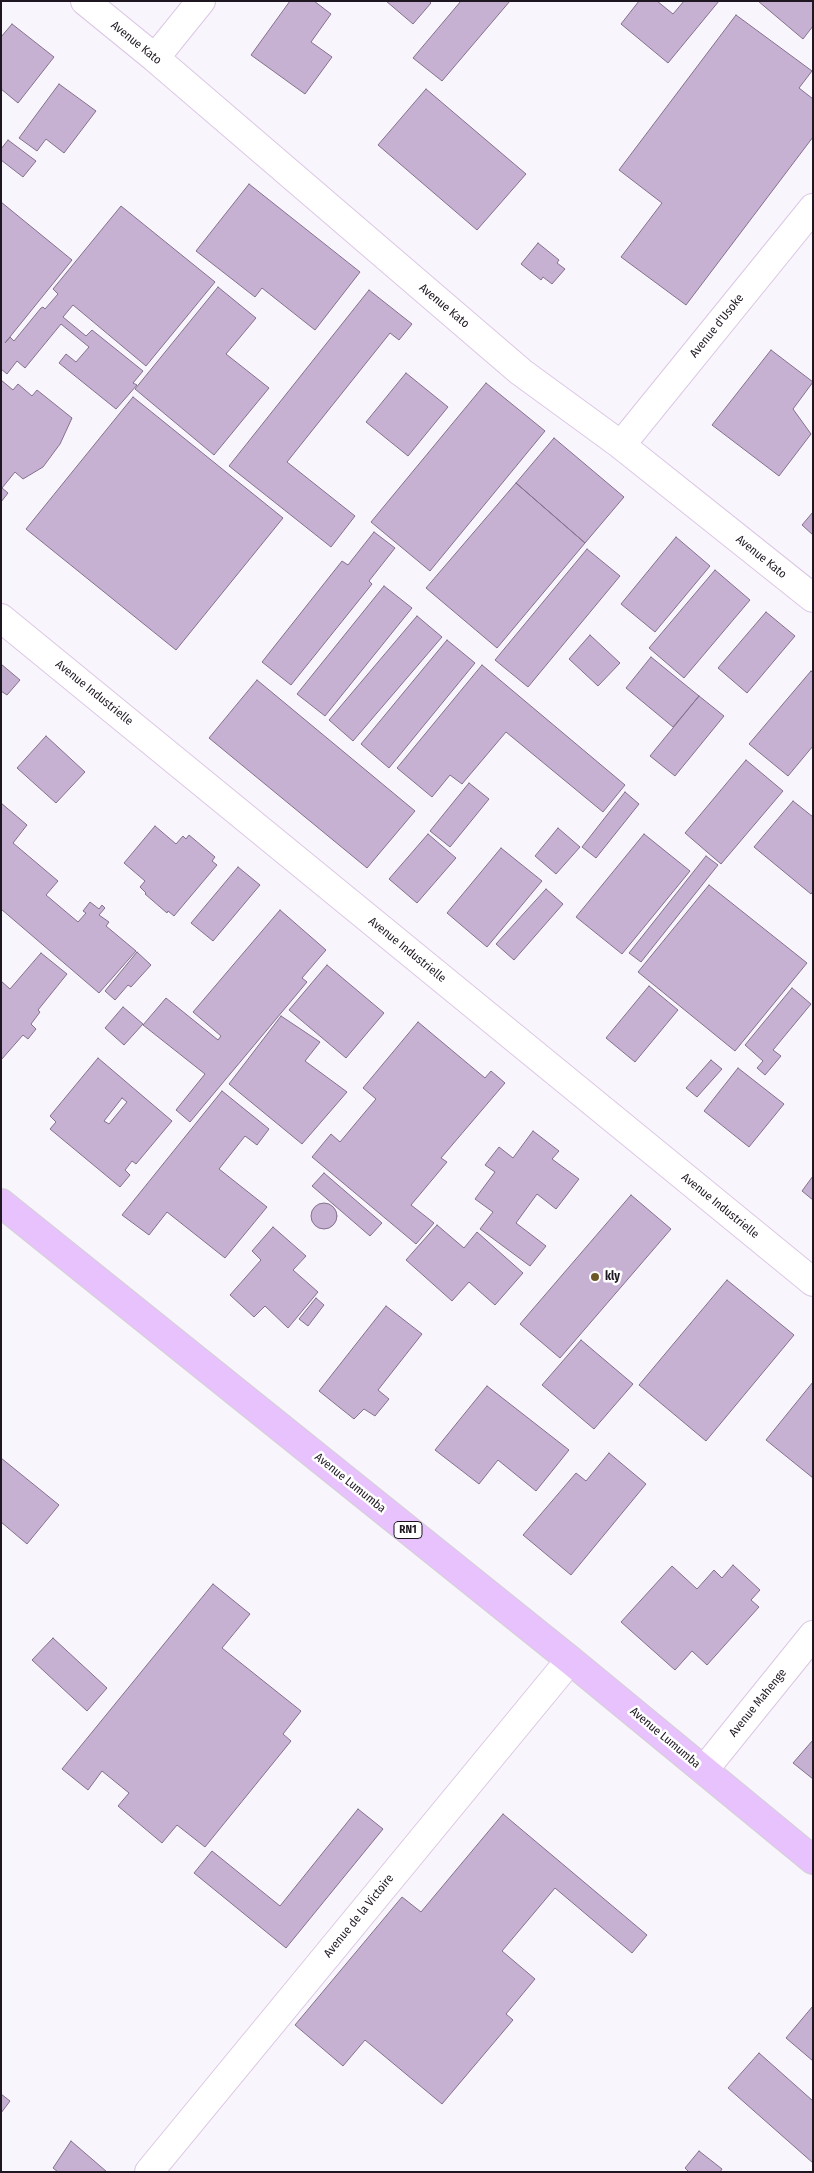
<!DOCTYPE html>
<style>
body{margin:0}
#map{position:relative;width:814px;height:2173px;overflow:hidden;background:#f9f5fc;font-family:"Fira Sans Condensed",sans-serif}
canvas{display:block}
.frame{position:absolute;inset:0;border:2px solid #1e1721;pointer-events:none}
</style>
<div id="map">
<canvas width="814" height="2173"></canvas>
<div class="frame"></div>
</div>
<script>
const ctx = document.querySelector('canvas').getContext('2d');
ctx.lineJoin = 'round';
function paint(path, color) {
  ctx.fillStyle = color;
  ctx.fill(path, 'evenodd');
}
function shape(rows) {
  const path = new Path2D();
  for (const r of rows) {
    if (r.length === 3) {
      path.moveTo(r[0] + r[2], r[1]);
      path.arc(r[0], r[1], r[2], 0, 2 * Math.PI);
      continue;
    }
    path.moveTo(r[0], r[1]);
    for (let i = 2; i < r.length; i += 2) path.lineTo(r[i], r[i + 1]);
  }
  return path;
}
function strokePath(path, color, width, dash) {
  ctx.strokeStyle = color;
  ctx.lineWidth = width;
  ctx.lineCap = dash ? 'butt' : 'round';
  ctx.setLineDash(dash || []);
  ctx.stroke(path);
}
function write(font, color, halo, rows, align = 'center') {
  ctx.font = font + ' "Fira Sans Condensed",sans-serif';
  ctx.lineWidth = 5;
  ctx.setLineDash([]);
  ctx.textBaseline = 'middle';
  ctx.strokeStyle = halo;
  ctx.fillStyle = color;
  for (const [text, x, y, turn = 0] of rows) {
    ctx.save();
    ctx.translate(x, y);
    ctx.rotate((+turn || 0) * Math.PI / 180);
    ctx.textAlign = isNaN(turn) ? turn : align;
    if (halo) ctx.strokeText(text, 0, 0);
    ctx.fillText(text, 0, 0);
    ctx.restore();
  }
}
const building = shape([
 [290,1,314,1,331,14,311,42,332,57,305,94,251,55,290,1],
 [386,1,429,1,431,3,413,24,386,1],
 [461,1,510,1,442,81,413,58,461,1],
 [639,1,657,1,673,14,684,1,719,1,668,63,621,24,639,1],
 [758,1,813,1,813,26,803,39,758,1],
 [736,15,812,71,799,88,813,99,813,137,686,305,621,257,662,203,619,170,736,15],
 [12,24,54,57,18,103,1,89,1,37,12,24],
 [59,84,96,111,64,153,46,139,37,151,19,138,59,84],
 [426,89,526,174,477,230,378,145,426,89],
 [8,140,36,161,23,177,1,160,1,149,8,140],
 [249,184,360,272,315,330,262,288,255,297,196,251,249,184],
 [1,202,72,260,5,343,10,337,14,341,41,308,43,307,45,309,58,294,53,289,121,206,215,282,146,366,73,305,63,317,86,336,92,330,143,371,133,383,137,385,116,409,59,363,66,354,76,362,89,347,61,324,25,368,17,361,7,374,1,369,1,202],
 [538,243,559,260,557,263,565,269,552,284,543,277,541,280,521,264,538,243],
 [218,287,256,318,226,354,269,388,214,455,135,389,218,287],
 [369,290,412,324,399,340,390,333,287,462,355,516,331,547,229,466,369,290],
 [771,350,813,382,793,409,811,434,779,476,712,425,771,350],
 [406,373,448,407,408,456,366,422,406,373],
 [1,380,13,390,18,384,32,396,37,390,72,418,60,444,43,467,23,479,15,472,2,488,8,493,1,502,1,380],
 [486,383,545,431,430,571,371,522,486,383],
 [133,397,283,518,176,650,26,529,133,397],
 [554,438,624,497,585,543,516,483,554,438],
 [516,483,585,543,497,648,426,588,516,483],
 [813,512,813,535,802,525,813,512],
 [374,532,395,548,369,581,372,584,291,685,262,662,342,561,348,565,374,532],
 [676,537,710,566,655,632,621,604,676,537],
 [587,549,620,576,528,687,495,660,587,549],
 [715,570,750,600,684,678,649,648,715,570],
 [384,586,412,608,325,716,297,694,384,586],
 [766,612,795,636,747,693,718,668,766,612],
 [417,616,442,637,353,741,329,720,417,616],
 [590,635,620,663,598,686,569,659,590,635],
 [447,640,475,663,389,768,361,744,447,640],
 [651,657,699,696,673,727,626,688,651,657],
 [1,664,20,680,7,695,1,691,1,664],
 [482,665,625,785,603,812,506,732,462,784,450,775,432,797,397,768,482,665],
 [811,671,813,673,813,746,788,776,749,744,811,671],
 [257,680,415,811,367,868,209,738,257,680],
 [699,696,724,716,675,776,650,756,699,696],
 [46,736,85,772,56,803,17,768,46,736],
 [746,760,783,791,721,864,685,833,746,760],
 [469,783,489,799,450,847,430,831,469,783],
 [625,792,639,804,596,858,582,847,625,792],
 [793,801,813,817,813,891,811,894,754,847,793,801],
 [1,803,27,825,13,843,58,881,46,895,78,922,86,913,83,911,90,902,99,909,102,905,105,908,99,915,109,922,106,926,136,951,99,993,1,909,1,803],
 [155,826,176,844,183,836,186,839,189,835,215,857,212,861,217,865,174,916,168,911,167,913,145,894,146,893,140,887,145,881,124,863,155,826],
 [558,828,580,847,556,874,535,856,558,828],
 [428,834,456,858,417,903,389,879,428,834],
 [644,834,690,871,622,954,576,917,644,834],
 [501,848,542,881,487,947,447,913,501,848],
 [706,856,718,865,641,962,629,953,706,856],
 [238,867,260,885,213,941,191,923,238,867],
 [709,885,807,963,735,1051,638,972,709,885],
 [546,889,563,904,514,960,496,944,546,889],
 [280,910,326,950,302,978,307,982,190,1122,176,1110,205,1074,143,1025,166,998,218,1040,221,1036,193,1012,280,910],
 [137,952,151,965,131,987,128,985,115,1000,105,991,137,952],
 [41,953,67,974,38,1010,40,1012,31,1024,36,1029,28,1039,23,1035,1,1060,1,981,10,989,41,953],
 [327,965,384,1013,346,1058,289,1010,327,965],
 [649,986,678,1010,635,1062,606,1038,649,986],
 [792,988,811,1004,773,1050,781,1056,765,1075,757,1068,763,1061,745,1045,792,988],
 [123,1007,143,1024,124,1045,105,1028,123,1007],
 [281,1016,320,1042,305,1061,347,1092,302,1144,229,1084,281,1016],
 [418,1022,485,1078,491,1071,505,1083,441,1158,447,1162,411,1205,434,1223,416,1244,312,1157,331,1134,340,1142,376,1099,363,1088,418,1022],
 [98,1058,172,1121,136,1164,132,1161,125,1170,130,1175,120,1187,50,1129,56,1122,50,1116,98,1058],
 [122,1098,127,1102,109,1124,104,1121,122,1098],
 [711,1060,722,1069,697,1097,686,1088,711,1060],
 [738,1068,784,1104,749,1147,704,1111,738,1068],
 [222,1091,269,1129,257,1145,245,1136,219,1169,267,1207,225,1258,167,1212,149,1235,122,1215,222,1091],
 [533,1131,559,1151,552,1159,579,1179,556,1209,537,1194,516,1223,546,1246,530,1266,480,1229,493,1212,475,1199,495,1172,485,1165,499,1147,513,1158,533,1131],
 [324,1173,382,1223,370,1236,312,1186,324,1173],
 [813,1176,813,1200,802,1191,813,1176],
 [631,1195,671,1229,560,1358,520,1324,631,1195],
 [324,1216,13],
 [437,1225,464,1248,477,1232,523,1273,495,1305,469,1282,452,1301,406,1260,437,1225],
 [273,1227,306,1256,293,1270,318,1292,288,1328,265,1306,254,1317,230,1295,261,1260,252,1251,273,1227],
 [727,1280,794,1335,706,1441,639,1385,727,1280],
 [316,1298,324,1305,308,1326,299,1319,316,1298],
 [386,1306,422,1334,378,1390,389,1399,375,1416,364,1409,354,1419,319,1391,386,1306],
 [581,1340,633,1384,594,1429,542,1385,581,1340],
 [813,1382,813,1478,766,1440,813,1382],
 [487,1386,569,1450,536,1491,498,1460,479,1484,435,1450,487,1386],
 [609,1453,646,1484,571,1575,523,1535,576,1473,586,1481,609,1453],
 [1,1458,59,1505,27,1544,1,1522,1,1458],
 [733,1565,760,1590,751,1600,759,1607,707,1665,692,1651,675,1670,621,1622,672,1566,697,1589,714,1570,722,1578,733,1565],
 [213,1584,250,1614,222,1648,301,1711,283,1734,291,1741,205,1847,177,1825,162,1843,118,1806,129,1793,102,1771,88,1790,62,1769,213,1584],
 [53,1638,107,1688,87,1711,32,1660,53,1638],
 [813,1740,813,1779,793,1763,813,1740],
 [358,1809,383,1829,286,1948,194,1873,212,1851,280,1906,358,1809],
 [503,1814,647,1935,632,1953,555,1888,502,1951,535,1979,506,2014,513,2020,442,2104,365,2040,343,2066,295,2025,402,1897,421,1912,503,1814],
 [813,2006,813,2061,786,2038,813,2006],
 [759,2053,813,2101,813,2163,728,2088,759,2053],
 [1,2094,10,2101,1,2113,1,2094],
 [71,2141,107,2172,58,2172,53,2168,71,2141],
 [699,2151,722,2169,720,2172,689,2172,685,2168,699,2151]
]);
const minor = shape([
 [85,1,155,58,521,372,621,445,813,598],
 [155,58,201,1],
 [621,445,813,208],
 [1,618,813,1282],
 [704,1770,813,1635],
 [149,2172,570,1660]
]);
const highway = shape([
 [1,1203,570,1660,813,1860]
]);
const markers = [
 [595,1277,5,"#6f5828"]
];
const shields = [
 [408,1530,28]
];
const shieldNames = [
 ["RN1",408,1530]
];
const streetNames = [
 ["Avenue Kato",136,43,39],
 ["Avenue Kato",444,306,40],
 ["Avenue d'Usoke",717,326,-51],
 ["Avenue Kato",761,557,39],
 ["Avenue Industrielle",94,693,39],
 ["Avenue Industrielle",407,950,39],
 ["Avenue Industrielle",720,1206,39],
 ["Avenue Lumumba",350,1483,39],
 ["Avenue Mahenge",758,1703,-51],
 ["Avenue Lumumba",665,1738,40],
 ["Avenue de la Victoire",359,1916,-51]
];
const poiNames = [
 ["kly",605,1277]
];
paint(building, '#c7b1d3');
strokePath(building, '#83718d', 1);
strokePath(minor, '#dbc7e5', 30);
strokePath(highway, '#d2d1d3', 30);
strokePath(minor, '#fff', 28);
strokePath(highway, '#e8c2fc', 28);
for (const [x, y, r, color] of markers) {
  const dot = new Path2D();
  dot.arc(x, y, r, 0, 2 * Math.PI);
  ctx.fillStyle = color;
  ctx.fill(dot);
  strokePath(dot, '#fff', 2);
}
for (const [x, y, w] of shields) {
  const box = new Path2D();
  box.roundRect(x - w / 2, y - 8.5, w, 17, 4);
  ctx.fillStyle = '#fff';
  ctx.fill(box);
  strokePath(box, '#1e1721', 1);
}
write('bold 11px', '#1e1721', null, shieldNames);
write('12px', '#1e1721', '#fff', streetNames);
write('bold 12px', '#1e1721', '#fff', poiNames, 'left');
</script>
